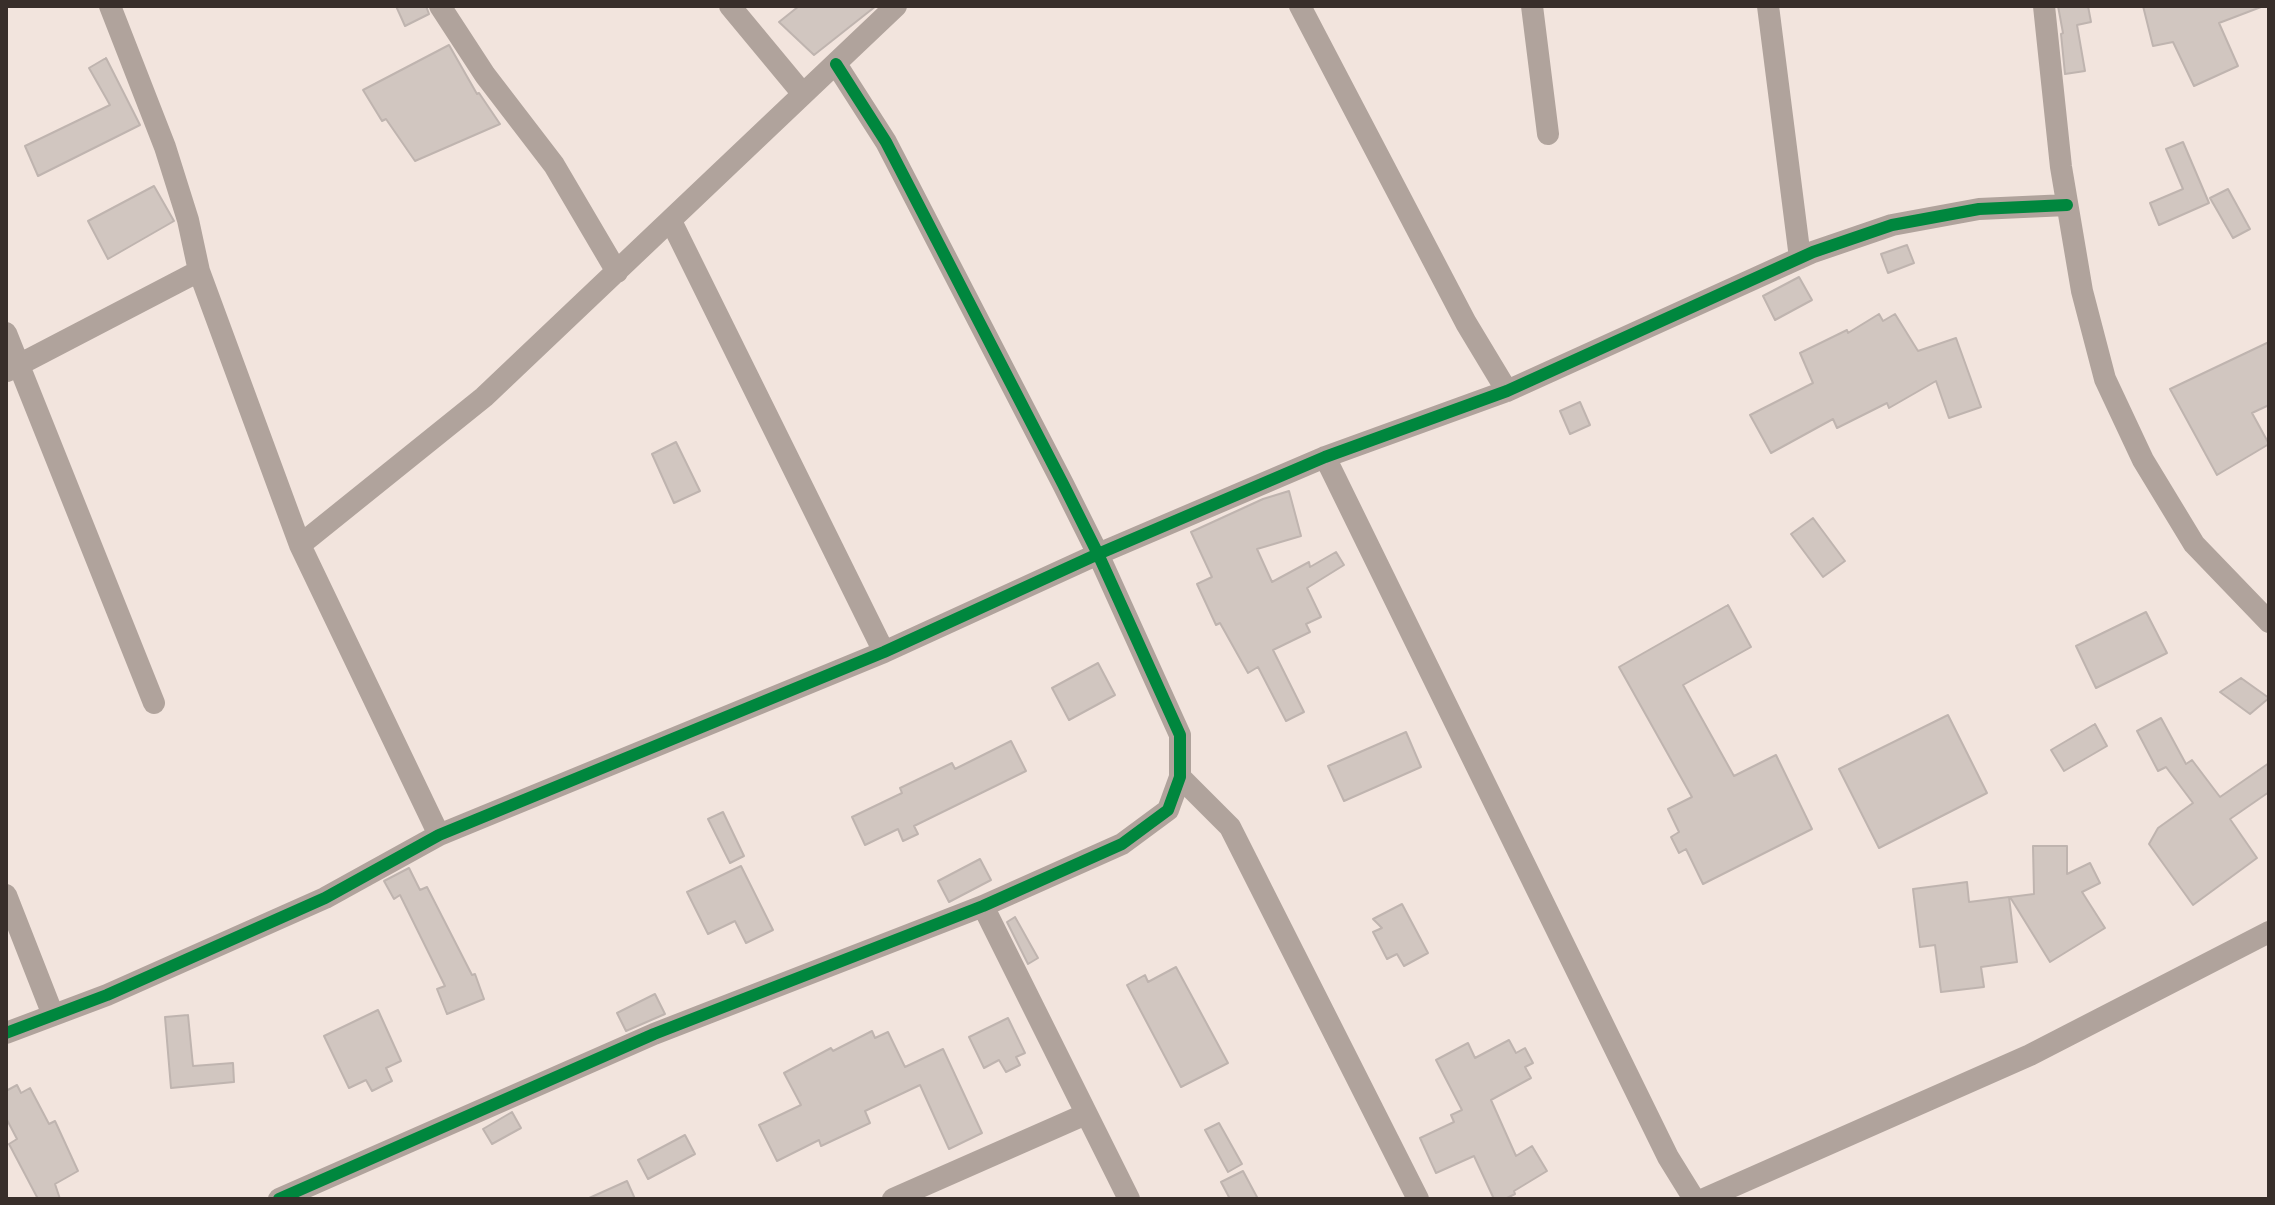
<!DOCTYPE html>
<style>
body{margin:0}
#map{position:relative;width:2275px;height:1205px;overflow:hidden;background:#f2e4dd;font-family:"Crimson Pro",serif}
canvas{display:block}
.frame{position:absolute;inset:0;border:8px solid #382e2a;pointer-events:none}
</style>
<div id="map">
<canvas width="2275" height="1205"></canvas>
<div class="frame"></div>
</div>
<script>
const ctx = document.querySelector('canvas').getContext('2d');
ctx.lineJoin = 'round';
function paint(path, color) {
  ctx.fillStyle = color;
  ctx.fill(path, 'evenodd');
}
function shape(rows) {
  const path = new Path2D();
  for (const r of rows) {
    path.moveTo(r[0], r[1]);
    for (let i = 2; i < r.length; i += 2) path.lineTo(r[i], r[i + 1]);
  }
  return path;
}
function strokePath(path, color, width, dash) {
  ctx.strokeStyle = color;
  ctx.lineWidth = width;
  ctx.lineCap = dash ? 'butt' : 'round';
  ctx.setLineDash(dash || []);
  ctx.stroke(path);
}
const building = shape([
 [396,6,426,6,429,14,405,26,396,6],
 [799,6,876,6,814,55,779,22,799,6],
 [2058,6,2088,6,2091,22,2077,25,2085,71,2065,74,2061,34,2063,33,2058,6],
 [2143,6,2260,6,2261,7,2219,23,2238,66,2194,86,2173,42,2153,46,2143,6],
 [449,45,477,94,479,93,500,124,415,161,386,119,382,121,363,90,449,45],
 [106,58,140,125,38,176,25,146,110,105,89,68,106,58],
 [2183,142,2209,203,2159,225,2150,203,2183,189,2166,149,2183,142],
 [154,186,174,221,108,259,88,221,154,186],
 [2228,189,2250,229,2233,238,2210,198,2228,189],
 [1907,245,1914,263,1888,273,1881,254,1907,245],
 [1799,277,1812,300,1775,320,1763,296,1799,277],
 [1879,314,1883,321,1895,314,1918,351,1956,338,1981,407,1949,418,1936,381,1889,408,1887,403,1837,428,1833,419,1771,453,1750,415,1813,383,1800,353,1847,330,1848,333,1879,314],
 [2269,342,2269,405,2252,413,2269,444,2217,475,2170,389,2269,342],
 [1580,402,1590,425,1570,434,1560,411,1580,402],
 [676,442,700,491,674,503,652,454,676,442],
 [1289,491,1301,536,1257,549,1272,582,1309,562,1310,567,1336,552,1344,565,1307,588,1321,617,1306,624,1310,632,1273,650,1304,712,1286,721,1258,667,1248,673,1220,623,1216,625,1197,584,1212,577,1191,532,1263,499,1289,491],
 [1813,518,1845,561,1823,577,1791,534,1813,518],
 [1728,605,1751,647,1683,685,1734,776,1776,755,1812,829,1703,884,1686,849,1679,853,1671,837,1679,832,1668,809,1692,797,1619,667,1728,605],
 [2146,612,2167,653,2096,688,2076,646,2146,612],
 [1098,663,1115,695,1069,720,1052,688,1098,663],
 [2241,678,2269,698,2250,714,2220,692,2241,678],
 [1948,715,1987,793,1879,848,1839,769,1948,715],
 [2161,718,2186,764,2192,760,2220,797,2269,763,2269,792,2230,819,2257,858,2193,905,2149,844,2158,828,2193,803,2166,767,2158,771,2137,731,2161,718],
 [2095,724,2107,746,2064,771,2051,750,2095,724],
 [1406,732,1421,767,1344,801,1328,766,1406,732],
 [1011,741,1026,771,914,826,918,834,903,841,898,829,865,845,852,817,902,793,900,788,952,763,955,769,1011,741],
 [723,812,744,856,730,863,708,819,723,812],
 [2033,846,2067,846,2067,874,2090,863,2100,883,2082,892,2105,928,2050,962,2010,897,2034,894,2033,846],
 [980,859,991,880,949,902,938,881,980,859],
 [741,866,773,930,746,943,735,921,708,934,687,892,741,866],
 [409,868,420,890,427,887,472,975,475,974,484,999,447,1014,437,989,445,986,400,895,394,899,384,881,409,868],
 [1967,882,1969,902,2009,897,2017,962,1981,967,1984,987,1941,992,1935,945,1920,947,1913,889,1967,882],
 [1402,904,1428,953,1404,966,1397,954,1387,959,1373,932,1382,928,1373,919,1402,904],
 [1015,917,1038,958,1028,964,1007,922,1015,917],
 [1176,967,1228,1063,1181,1087,1127,985,1145,975,1148,982,1176,967],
 [655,994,665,1014,626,1031,617,1013,655,994],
 [378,1010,401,1061,386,1068,392,1081,372,1091,366,1080,349,1088,324,1036,378,1010],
 [188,1015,193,1066,233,1063,234,1082,171,1088,165,1017,188,1015],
 [1008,1018,1025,1053,1016,1057,1020,1065,1006,1072,999,1060,984,1068,969,1037,1008,1018],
 [872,1031,875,1038,888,1032,905,1067,943,1049,982,1133,949,1149,920,1085,865,1111,870,1123,821,1146,819,1140,777,1161,759,1125,801,1105,784,1073,831,1048,833,1051,872,1031],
 [1509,1040,1516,1053,1525,1048,1533,1063,1525,1067,1531,1078,1491,1100,1516,1156,1532,1146,1547,1171,1514,1191,1515,1194,1505,1199,1494,1199,1474,1156,1436,1173,1420,1138,1454,1122,1451,1115,1462,1110,1436,1060,1468,1043,1475,1058,1509,1040],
 [17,1085,21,1093,30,1088,49,1124,55,1121,78,1171,55,1184,60,1199,38,1199,9,1144,17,1139,6,1118,6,1091,17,1085],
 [512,1112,521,1128,492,1144,483,1129,512,1112],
 [1219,1123,1242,1164,1228,1172,1205,1130,1219,1123],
 [685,1135,695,1154,648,1179,638,1160,685,1135],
 [1243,1171,1258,1199,1230,1199,1221,1182,1243,1171],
 [627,1181,635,1199,587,1199,627,1181]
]);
const minor = shape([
 [110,6,165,147,188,220,199,271,300,545,439,835],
 [440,6,485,75,554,165,617,272],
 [730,6,803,94],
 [1300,6,1466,323,1507,391],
 [1532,6,1548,134],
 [1768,6,1800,258],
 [2044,6,2061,167,2082,291,2105,379,2143,460,2194,544,2269,622],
 [671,221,884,652],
 [6,333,154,703],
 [7,371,199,271],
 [1325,457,1668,1157,1694,1199],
 [300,545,484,397,896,6],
 [1180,777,1230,827,1418,1199],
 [6,895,53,1015],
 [983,906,1129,1199],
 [6,1033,107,995,325,898,439,835,884,652,1098,554,1325,457,1507,391,1813,252,1892,225,1979,209,2067,205],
 [279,1199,654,1034,983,906,1122,844,1168,810,1180,777,1180,735,1098,554,1063,484,886,142,836,64],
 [893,1199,1086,1114],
 [1704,1199,2030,1055,2269,932]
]);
const cycleway = shape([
 [6,1033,107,995,325,898,439,835,884,652,1098,554,1325,457,1507,391,1813,252,1892,225,1979,209,2067,205],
 [279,1199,654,1034,983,906,1122,844,1168,810,1180,777,1180,735,1098,554,1063,484,886,142,836,64]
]);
paint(building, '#d1c6c0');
strokePath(building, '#bfb4af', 2);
strokePath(minor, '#b0a39c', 22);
strokePath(cycleway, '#00873e', 12);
</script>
